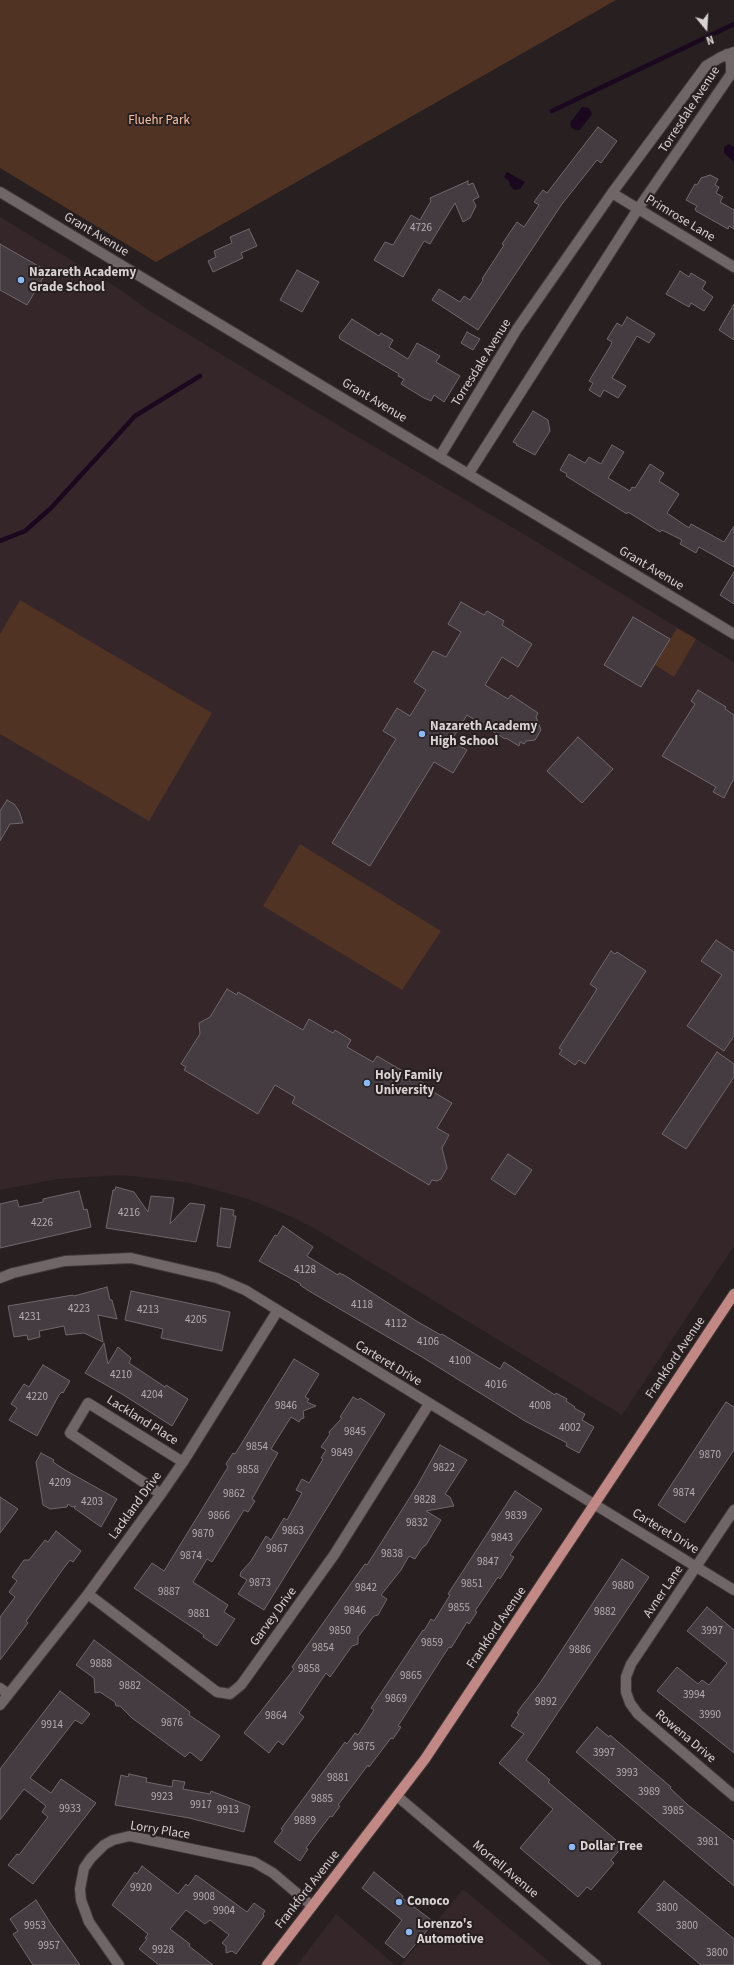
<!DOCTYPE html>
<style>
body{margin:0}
#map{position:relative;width:734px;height:1965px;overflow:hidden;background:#271f20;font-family:"Source Sans 3",sans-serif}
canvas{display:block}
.north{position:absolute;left:686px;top:8px;width:40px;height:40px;-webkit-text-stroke:3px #271f20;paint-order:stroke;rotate:162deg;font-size:11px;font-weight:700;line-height:16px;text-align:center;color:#d9d3d4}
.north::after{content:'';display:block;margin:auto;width:14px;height:18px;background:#d9d3d4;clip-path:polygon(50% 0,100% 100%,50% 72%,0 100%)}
</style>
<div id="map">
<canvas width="734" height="1965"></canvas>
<div class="north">N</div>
</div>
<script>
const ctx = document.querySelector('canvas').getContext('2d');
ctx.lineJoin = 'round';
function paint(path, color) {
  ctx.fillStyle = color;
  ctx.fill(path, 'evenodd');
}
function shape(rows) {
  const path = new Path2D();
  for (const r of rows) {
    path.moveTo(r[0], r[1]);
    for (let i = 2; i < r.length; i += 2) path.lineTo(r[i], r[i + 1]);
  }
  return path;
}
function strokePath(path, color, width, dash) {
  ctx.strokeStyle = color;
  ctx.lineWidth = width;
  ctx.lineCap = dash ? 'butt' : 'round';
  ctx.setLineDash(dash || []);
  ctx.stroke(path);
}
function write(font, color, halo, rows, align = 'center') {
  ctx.font = font + ' "Source Sans 3",sans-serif';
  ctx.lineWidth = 4;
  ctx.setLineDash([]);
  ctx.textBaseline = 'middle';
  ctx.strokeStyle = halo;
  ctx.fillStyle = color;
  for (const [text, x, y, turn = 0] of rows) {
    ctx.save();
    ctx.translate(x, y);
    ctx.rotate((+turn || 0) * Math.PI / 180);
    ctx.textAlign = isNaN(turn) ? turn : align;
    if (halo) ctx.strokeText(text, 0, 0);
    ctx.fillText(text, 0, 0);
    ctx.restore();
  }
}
const built = shape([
 [0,217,121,290,145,308,351,433,527,536,734,662,734,1246,622,1415,314,1228,285,1214,248,1199,190,1183,123,1175,57,1179,0,1190],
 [463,1889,553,1965,401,1965],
 [336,1914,395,1965,297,1965]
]);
const green = shape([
 [0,0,616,0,156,262,0,168],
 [20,600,212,713,149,821,0,734,0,634],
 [677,628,696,639,674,677,655,665],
 [300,844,441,931,402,990,263,906]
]);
const water = shape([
 [582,107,589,108,592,114,580,130,575,130,571,127,570,123],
 [729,144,734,147,734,162,724,153,724,147],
 [507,172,525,182,520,189,514,190,510,186,509,181,504,177]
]);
const stream = shape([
 [552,111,734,24],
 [0,541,25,531,51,508,135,416,200,376]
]);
const building = shape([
 [598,127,617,141,601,163,597,160,562,204,478,330,432,300,439,289,460,302,464,296,470,300,483,280,482,279,504,245,502,244,517,222,524,227,539,205,534,202,543,190,547,193,598,127],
 [710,175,718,179,715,185,719,187,716,193,723,197,720,202,734,210,734,229,729,226,728,229,696,211,695,209,697,206,686,200,695,184,697,185,701,178,710,175],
 [468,181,468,185,473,183,479,197,473,200,476,206,470,218,463,222,455,203,430,244,424,241,403,277,374,260,385,242,393,245,411,215,420,220,431,201,430,198,468,181],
 [249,229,257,246,241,253,243,258,213,272,208,261,216,257,214,251,232,243,230,237,249,229],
 [0,244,47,271,27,305,0,290,0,244],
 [297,270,319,282,302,312,280,300,297,270],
 [680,271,689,277,691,273,706,282,702,289,713,297,704,311,691,303,689,307,666,294,680,271],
 [734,304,734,340,719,330,734,304],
 [627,317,655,334,649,343,637,336,617,370,612,378,626,386,618,398,604,390,600,397,589,390,593,383,589,381,611,345,612,342,607,339,617,323,622,326,627,317],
 [352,319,379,336,381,333,393,340,389,347,408,359,417,343,440,356,436,362,460,376,444,402,434,395,431,401,424,398,401,384,404,379,398,376,399,374,340,339,339,336,352,319],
 [467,332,480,339,473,350,461,343,467,332],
 [533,411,548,420,550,431,535,455,516,445,517,444,513,442,533,411],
 [612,445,624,452,608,478,630,491,632,487,635,488,650,464,664,473,659,481,679,494,667,513,689,528,691,524,724,542,734,526,734,567,699,547,696,553,680,544,682,540,662,530,660,532,628,512,627,514,566,476,567,474,560,470,569,454,585,463,589,457,601,464,612,445],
 [734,572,734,604,720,595,734,572],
 [461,602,484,615,487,611,504,621,502,625,532,644,518,667,502,657,485,685,508,699,511,695,538,713,536,717,541,730,535,740,526,741,524,744,520,742,519,746,506,738,505,739,467,715,451,741,467,750,453,773,434,762,370,866,332,843,396,739,383,731,397,708,410,716,426,690,414,682,433,651,446,657,461,632,448,624,461,602],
 [633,617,670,639,641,687,604,665,633,617],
 [698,690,726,707,725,709,734,715,734,778,724,798,713,792,716,787,662,756,695,704,691,701,698,690],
 [578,737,613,769,582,803,547,771,578,737],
 [7,800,14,804,19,811,23,823,10,824,0,841,0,811,7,800],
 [716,940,734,952,734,1036,724,1051,687,1026,722,975,701,961,716,940],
 [611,951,615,954,617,952,646,971,585,1064,579,1060,575,1065,559,1054,562,1050,559,1048,597,989,590,984,611,951],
 [227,989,237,995,238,992,303,1030,309,1019,333,1033,335,1030,351,1040,347,1047,373,1062,377,1056,432,1088,430,1090,452,1103,437,1128,449,1135,442,1148,447,1168,441,1179,437,1181,432,1180,429,1185,292,1103,295,1097,275,1085,258,1114,184,1070,186,1067,181,1064,200,1034,199,1023,210,1017,227,989],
 [717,1052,734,1064,734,1077,686,1149,662,1134,717,1052],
 [508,1154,532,1170,515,1195,491,1179,508,1154],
 [116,1187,134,1192,148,1212,151,1196,174,1198,170,1224,190,1203,205,1205,196,1242,106,1228,113,1190,115,1190,116,1187],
 [79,1191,84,1210,87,1209,91,1227,0,1248,0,1204,17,1200,19,1207,43,1202,43,1199,79,1191],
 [221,1208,234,1210,233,1216,236,1216,230,1248,217,1246,221,1208],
 [283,1226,313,1247,307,1256,338,1275,339,1273,344,1275,418,1322,441,1335,442,1334,500,1369,504,1362,555,1395,556,1393,567,1399,566,1401,575,1407,574,1408,585,1414,582,1420,594,1427,579,1453,566,1446,567,1443,525,1421,422,1357,309,1291,300,1285,301,1284,259,1261,275,1235,277,1236,283,1226],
 [107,1287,110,1300,112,1300,117,1319,98,1315,103,1342,84,1333,66,1335,64,1326,39,1331,40,1337,28,1340,27,1335,14,1337,8,1306,73,1295,74,1296,107,1287],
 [131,1291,230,1312,222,1351,161,1338,163,1329,125,1320,131,1291],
 [104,1343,108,1364,118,1347,131,1358,129,1363,165,1387,166,1385,188,1399,172,1426,122,1394,85,1373,104,1343],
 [294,1359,319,1374,305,1397,309,1399,307,1402,316,1406,303,1411,304,1418,301,1419,299,1422,291,1417,271,1449,278,1453,252,1499,255,1501,248,1512,244,1510,212,1562,207,1559,193,1582,228,1605,224,1612,235,1619,217,1646,203,1637,204,1635,134,1588,152,1563,164,1571,228,1467,226,1464,233,1453,235,1454,294,1359],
 [43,1365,70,1381,63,1393,62,1392,59,1395,37,1436,9,1420,17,1408,11,1404,24,1384,29,1387,43,1365],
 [353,1397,358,1400,360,1398,385,1414,264,1610,238,1594,247,1580,240,1576,241,1572,251,1561,266,1536,271,1540,284,1518,287,1520,302,1493,296,1490,302,1479,309,1483,323,1459,321,1458,326,1450,321,1447,330,1434,329,1432,342,1418,340,1417,353,1397],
 [726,1402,734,1407,734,1450,685,1523,658,1505,726,1402],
 [440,1445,467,1460,445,1494,450,1497,454,1506,426,1511,441,1520,426,1545,422,1548,415,1559,409,1556,401,1570,381,1595,387,1599,378,1615,374,1616,358,1637,358,1644,352,1646,330,1677,326,1673,299,1713,304,1717,283,1745,278,1741,269,1753,244,1733,294,1669,292,1667,357,1575,365,1564,367,1565,417,1486,440,1445],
 [41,1453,54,1460,53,1462,65,1470,117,1499,101,1527,74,1508,76,1506,72,1507,68,1504,67,1507,50,1509,43,1505,36,1462,41,1453],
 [515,1491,542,1509,510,1555,514,1557,500,1579,498,1577,475,1611,477,1612,469,1624,467,1622,451,1648,449,1647,398,1726,401,1727,393,1739,391,1738,369,1767,368,1765,338,1805,340,1806,332,1817,330,1816,306,1848,308,1849,300,1861,274,1842,283,1830,281,1829,345,1742,347,1744,355,1733,358,1735,374,1710,371,1708,423,1630,424,1631,431,1619,434,1621,450,1595,448,1594,515,1491],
 [0,1497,18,1509,0,1533,0,1497],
 [56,1531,81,1551,73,1562,70,1560,63,1569,26,1621,28,1623,0,1660,0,1617,15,1597,9,1592,17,1581,12,1577,24,1560,29,1560,45,1540,48,1542,56,1531],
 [622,1559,649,1577,526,1760,550,1780,548,1782,623,1846,611,1860,614,1863,591,1890,587,1887,578,1897,520,1848,553,1809,499,1763,524,1734,511,1726,519,1714,517,1713,521,1707,540,1683,622,1559],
 [707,1607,734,1630,734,1753,657,1691,677,1667,698,1684,702,1680,709,1685,727,1663,687,1631,707,1607],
 [94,1640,190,1712,189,1715,220,1736,201,1761,190,1752,185,1757,132,1718,120,1706,116,1706,115,1702,100,1692,95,1693,94,1678,76,1665,94,1640],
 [60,1691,90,1714,82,1724,75,1720,30,1778,51,1793,61,1779,96,1803,33,1884,8,1865,17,1854,19,1855,48,1817,42,1812,46,1806,24,1789,0,1820,0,1769,60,1691],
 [597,1727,609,1737,610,1735,671,1787,670,1788,688,1805,734,1841,734,1886,576,1752,597,1727],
 [129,1774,147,1778,146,1782,172,1787,173,1780,185,1782,183,1789,210,1794,211,1791,250,1806,244,1832,189,1818,115,1805,121,1775,128,1777,129,1774],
 [142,1866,178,1894,186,1884,188,1886,196,1875,247,1912,254,1903,265,1911,263,1914,264,1916,236,1954,232,1951,226,1953,226,1946,222,1943,229,1935,210,1920,205,1924,186,1910,170,1929,190,1944,189,1946,213,1965,159,1965,139,1949,147,1939,145,1938,148,1934,112,1905,135,1872,137,1874,142,1866],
 [374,1872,403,1896,402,1898,434,1922,404,1958,385,1943,402,1920,362,1888,374,1872],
 [664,1881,734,1939,734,1965,701,1965,638,1912,664,1881],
 [36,1900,51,1924,80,1965,33,1965,13,1934,18,1931,10,1919,36,1900]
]);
const street = shape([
 [612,193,734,267],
 [440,456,517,329,612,193,706,66,721,57,734,52],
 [469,473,638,209,731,74,731,62,727,54],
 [0,1278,13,1273,65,1261,131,1258,217,1278,245,1290,734,1590],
 [161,1494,70,1433,88,1403,183,1462],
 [734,1510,631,1664,626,1677,626,1692,630,1703,638,1714,734,1796],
 [88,1594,217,1692,230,1694,241,1685,334,1555,429,1404],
 [0,1688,8,1694],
 [0,1705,88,1594,161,1494,183,1462,278,1310],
 [119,1965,89,1922,81,1900,80,1889,84,1868,91,1858,104,1845,113,1840,130,1836,254,1862,273,1873,312,1906]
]);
const secondary = shape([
 [0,192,734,634],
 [397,1796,596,1965]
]);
const primary = shape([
 [267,1965,425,1759,734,1294]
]);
const markers = [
 [21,280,4,"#8abafc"],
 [422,734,4,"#8abafc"],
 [367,1083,4,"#8abafc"],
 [572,1847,4,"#8abafc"],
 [399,1902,4,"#8abafc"],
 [409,1932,4,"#8abafc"]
];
const numberNames = [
 ["4726",421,229],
 ["4216",129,1214],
 ["4226",42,1224],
 ["4128",305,1271],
 ["4118",362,1306],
 ["4223",79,1310],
 ["4213",148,1311],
 ["4231",30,1318],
 ["4205",196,1321],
 ["4112",396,1325],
 ["4106",428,1343],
 ["4100",460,1362],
 ["4210",121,1376],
 ["4016",496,1386],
 ["4204",152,1396],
 ["4220",37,1398],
 ["9846",286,1407],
 ["4008",540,1407],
 ["4002",570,1429],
 ["9845",355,1433],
 ["9854",257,1448],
 ["9849",342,1454],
 ["9870",710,1456],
 ["9822",444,1469],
 ["9858",248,1471],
 ["4209",60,1484],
 ["9874",684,1494],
 ["9862",234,1495],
 ["9828",425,1501],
 ["4203",92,1503],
 ["9866",219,1517],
 ["9839",516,1517],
 ["9832",417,1524],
 ["9863",293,1532],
 ["9870",203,1535],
 ["9843",502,1539],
 ["9867",277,1550],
 ["9838",392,1555],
 ["9874",191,1557],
 ["9847",488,1563],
 ["9873",260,1584],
 ["9851",472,1585],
 ["9880",623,1587],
 ["9842",366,1589],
 ["9887",169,1593],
 ["9855",459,1609],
 ["9846",355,1612],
 ["9882",605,1613],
 ["9881",199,1615],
 ["9850",340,1632],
 ["3997",712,1632],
 ["9859",432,1644],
 ["9854",323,1649],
 ["9886",580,1651],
 ["9888",101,1665],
 ["9858",309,1670],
 ["9865",411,1677],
 ["9882",130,1687],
 ["3994",694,1696],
 ["9869",396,1700],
 ["9892",546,1703],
 ["3990",710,1716],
 ["9864",276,1717],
 ["9876",172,1724],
 ["9914",52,1726],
 ["9875",364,1748],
 ["3997",604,1754],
 ["3993",627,1774],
 ["9881",338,1779],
 ["3989",649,1793],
 ["9923",162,1798],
 ["9885",322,1800],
 ["9917",201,1806],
 ["9933",70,1810],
 ["9913",228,1811],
 ["3985",673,1812],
 ["9889",305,1822],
 ["3981",708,1843],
 ["9920",141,1889],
 ["9908",204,1898],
 ["3800",667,1909],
 ["9904",224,1912],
 ["9953",35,1927],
 ["3800",687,1927],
 ["9957",49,1947],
 ["9928",163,1951],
 ["3800",717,1954]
];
const streetNames = [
 ["Torresdale Avenue",690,110,-57],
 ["Primrose Lane",680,219,31],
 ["Grant Avenue",96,235,31],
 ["Torresdale Avenue",482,363,-58],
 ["Grant Avenue",374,401,31],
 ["Grant Avenue",651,569,31],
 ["Frankford Avenue",676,1358,-56],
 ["Carteret Drive",388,1364,31],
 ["Lackland Place",142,1421,32],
 ["Lackland Drive",136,1506,-54],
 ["Carteret Drive",665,1532,31],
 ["Avner Lane",664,1592,-56],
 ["Garvey Drive",274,1617,-54],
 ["Frankford Avenue",497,1628,-56],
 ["Rowena Drive",685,1737,40],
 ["Lorry Place",160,1831,9],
 ["Morrell Avenue",505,1870,40],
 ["Frankford Avenue",308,1890,-52]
];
const parkNames = [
 ["Fluehr Park",159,121]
];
const poiNames = [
 ["Nazareth Academy",29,273],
 ["Grade School",29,288],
 ["Nazareth Academy",430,727],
 ["High School",430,742],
 ["Holy Family",375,1076],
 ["University",375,1091],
 ["Dollar Tree",580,1847],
 ["Conoco",407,1902],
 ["Lorenzo's",417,1925],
 ["Automotive",417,1940]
];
paint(built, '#352629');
paint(green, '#513324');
paint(water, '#1b081f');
strokePath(stream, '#1b081f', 4.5);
paint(building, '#453c41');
strokePath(building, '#70676c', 1);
strokePath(street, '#40393a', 12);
strokePath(secondary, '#40393a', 12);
strokePath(primary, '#40393a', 12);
strokePath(street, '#706567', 10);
strokePath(secondary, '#706567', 10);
strokePath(primary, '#c28883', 10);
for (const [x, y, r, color] of markers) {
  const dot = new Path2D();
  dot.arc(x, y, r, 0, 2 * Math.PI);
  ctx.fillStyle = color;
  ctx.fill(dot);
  strokePath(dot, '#271f20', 1.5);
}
write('11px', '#b4adaf', null, numberNames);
write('13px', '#d9d3d4', '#271f20', streetNames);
write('13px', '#fdc0a1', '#271f20', parkNames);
write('bold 13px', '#d9d3d4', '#271f20', poiNames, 'left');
</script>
